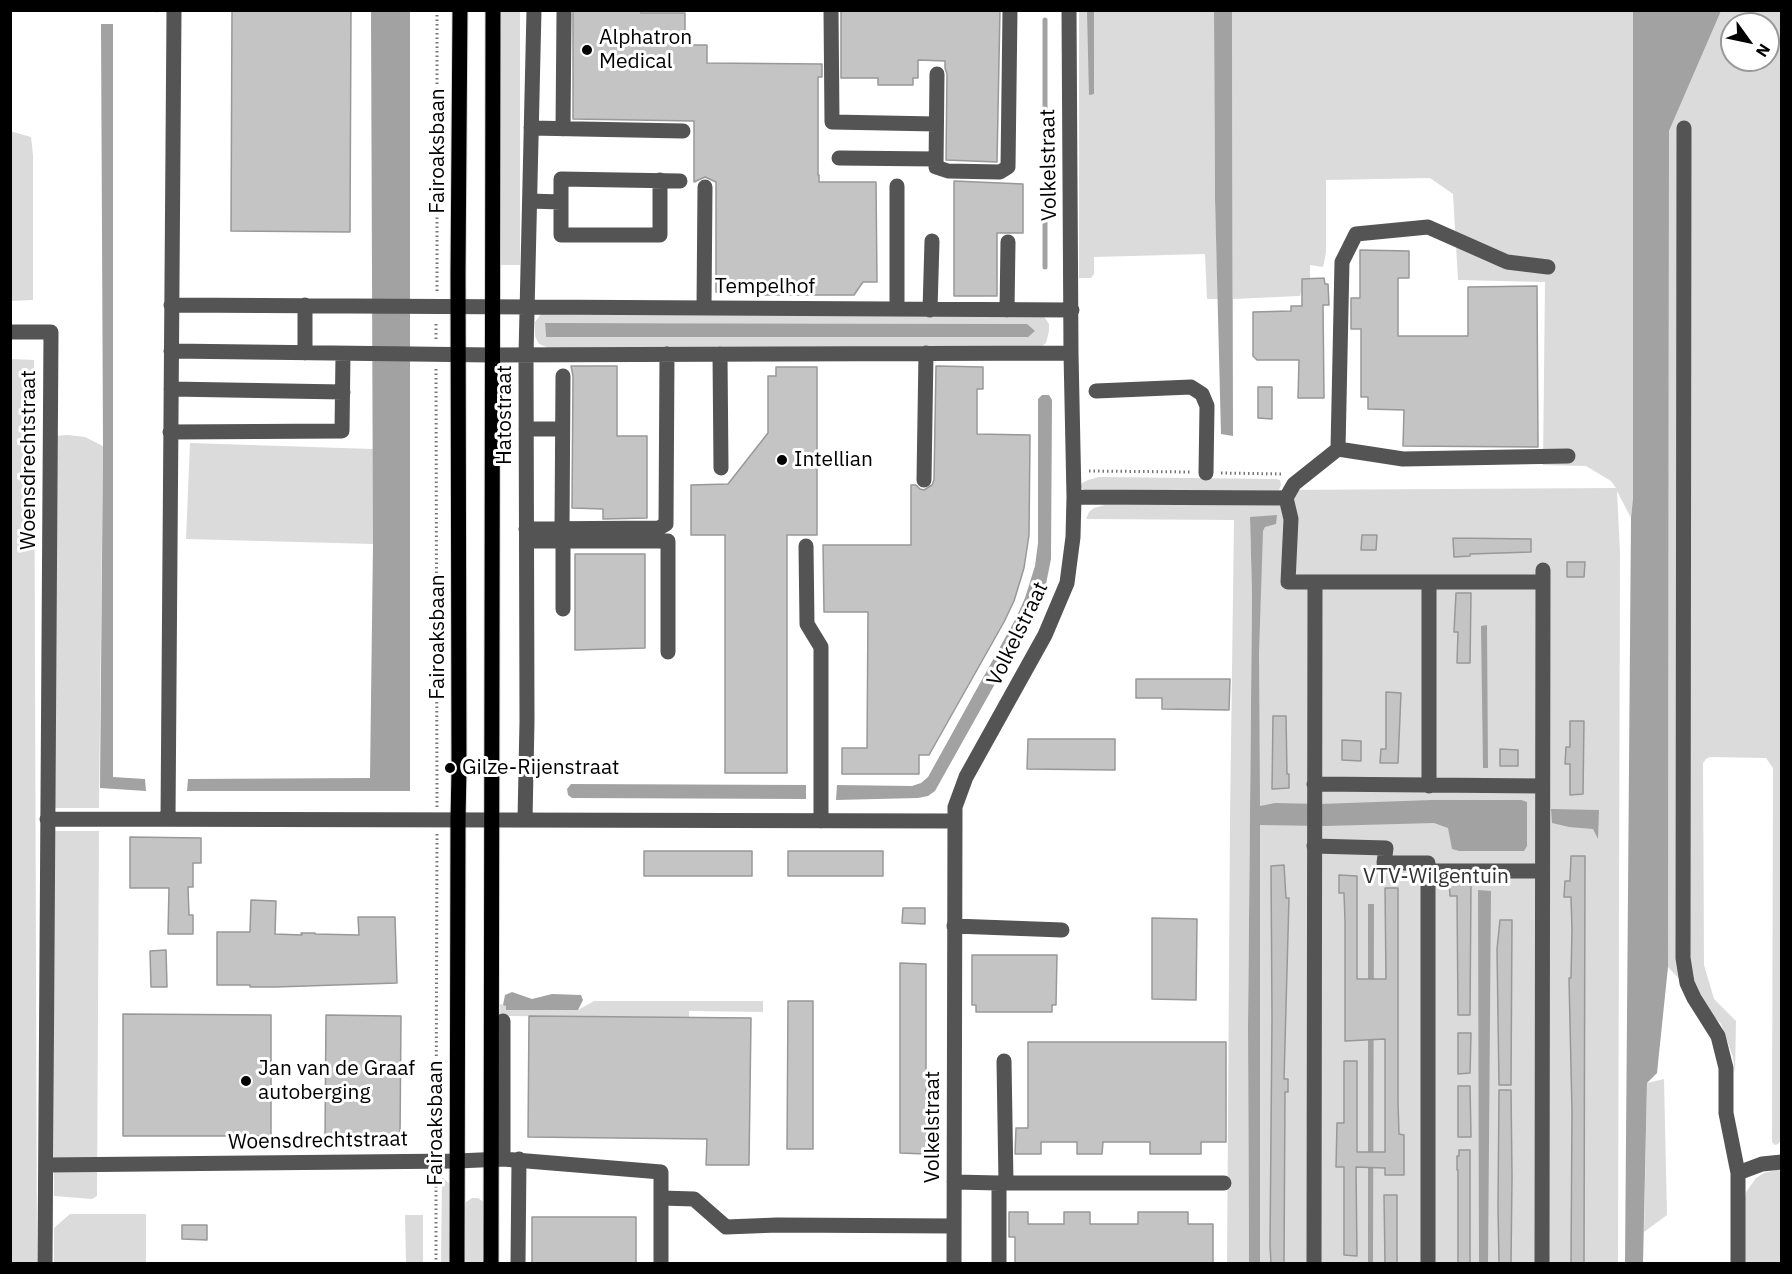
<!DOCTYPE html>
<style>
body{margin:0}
#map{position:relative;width:1792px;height:1274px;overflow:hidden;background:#fff;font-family:"IBM Plex Sans",sans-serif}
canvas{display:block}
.frame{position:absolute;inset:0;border:12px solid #000;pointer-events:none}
.north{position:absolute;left:1720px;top:12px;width:60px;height:60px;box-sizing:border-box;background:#fff;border:2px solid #999;border-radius:50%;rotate:123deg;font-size:16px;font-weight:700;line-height:24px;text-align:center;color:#000}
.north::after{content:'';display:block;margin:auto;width:21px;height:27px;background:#000;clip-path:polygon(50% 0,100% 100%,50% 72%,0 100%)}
</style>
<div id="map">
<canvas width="1792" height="1274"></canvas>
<div class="frame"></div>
<div class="north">N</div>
</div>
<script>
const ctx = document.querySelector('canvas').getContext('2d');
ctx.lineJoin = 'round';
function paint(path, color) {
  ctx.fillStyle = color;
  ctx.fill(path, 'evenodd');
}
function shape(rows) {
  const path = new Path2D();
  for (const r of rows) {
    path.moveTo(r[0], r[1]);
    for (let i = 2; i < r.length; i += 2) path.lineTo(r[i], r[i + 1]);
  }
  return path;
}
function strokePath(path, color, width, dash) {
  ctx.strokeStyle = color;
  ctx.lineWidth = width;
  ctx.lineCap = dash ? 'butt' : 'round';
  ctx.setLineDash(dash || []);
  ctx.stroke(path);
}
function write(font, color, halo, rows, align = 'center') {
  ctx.font = font + ' "IBM Plex Sans",sans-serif';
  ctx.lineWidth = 6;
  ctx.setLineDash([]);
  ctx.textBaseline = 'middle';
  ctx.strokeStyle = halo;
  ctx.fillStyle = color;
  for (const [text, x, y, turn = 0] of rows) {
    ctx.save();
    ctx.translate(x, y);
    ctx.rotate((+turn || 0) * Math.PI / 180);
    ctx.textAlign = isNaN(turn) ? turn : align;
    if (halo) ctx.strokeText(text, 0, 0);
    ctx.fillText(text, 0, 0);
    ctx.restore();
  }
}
const green = shape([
 [500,11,520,11,520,265,500,265],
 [1079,11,1214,11,1215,199,1218,299,1207,299,1205,254,1094,257,1094,274,1091,278,1079,278],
 [1232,11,1633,11,1633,498,1631,518,1617,491,1620,553,1618,1263,1254,1263,1253,517,1250,517,1252,594,1248,1026,1249,1263,1227,1263,1230,820,1234,520,1086,519,1089,512,1094,508,1105,505,1253,505,1087,492,1080,487,1082,483,1088,480,1099,477,1276,479,1280,480,1281,485,1279,490,1616,488,1611,481,1586,466,1543,465,1545,282,1458,280,1453,194,1430,178,1326,180,1326,253,1323,267,1310,265,1310,287,1303,287,1300,296,1233,299],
 [1721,11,1781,11,1782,1139,1778,1144,1775,1145,1772,1142,1773,768,1766,758,1710,757,1706,759,1703,763,1704,965,1714,999,1736,1021,1735,1074,1733,1057,1721,1024,1668,967,1669,131],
 [1732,24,1768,24,1768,60,1732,60],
 [10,131,31,137,33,155,33,300,11,301],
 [541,314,1043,315,1049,324,1049,331,1046,343,1041,347,549,348,539,344,535,336,535,322],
 [545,323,546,323,1026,324,546,337],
 [11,359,34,360,37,1263,11,1264],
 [68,435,85,437,103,446,99,808,55,808,54,436],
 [190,443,373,449,373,544,186,539],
 [54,831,99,831,97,1196,92,1199,54,1196],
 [594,1001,763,1001,763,1012,689,1011,689,1017,500,1016,499,1004,506,1005,507,1010,578,1010],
 [1664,1079,1667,1215,1644,1232,1647,1083],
 [1781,1169,1781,1263,1744,1264,1744,1203,1746,1192,1756,1178,1764,1173],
 [442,1177,453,1187,453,1263,441,1264],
 [472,1198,478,1198,485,1203,486,1263,464,1264,464,1207,466,1202],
 [70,1214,146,1214,146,1263,54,1263,54,1228],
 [405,1215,423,1215,423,1263,406,1263]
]);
const water = shape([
 [371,11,410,11,410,791,187,791,188,779,370,778,373,544],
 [1087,11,1094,11,1094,94,1089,95],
 [1214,11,1232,11,1233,436,1221,434,1215,199],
 [1633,11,1721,11,1669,131,1668,967,1657,1073,1647,1083,1643,1264,1625,1263,1631,518,1633,498],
 [101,24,113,24,113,777,145,779,146,791,100,788,103,446],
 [545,323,1027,324,1035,331,1028,337,546,337],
 [1042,395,1049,395,1052,400,1051,559,1046,584,1034,614,935,791,928,796,918,798,836,800,837,785,912,786,921,783,928,777,1015,620,1025,598,1035,566,1038,543,1038,399],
 [1277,515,1276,524,1265,527,1263,531,1259,653,1260,806,1275,803,1320,804,1432,800,1521,800,1527,802,1527,846,1524,851,1459,851,1452,849,1448,828,1434,823,1324,826,1260,825,1260,1263,1249,1264,1248,1026,1252,594,1250,517],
 [1487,625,1488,768,1483,768,1481,626],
 [571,784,806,785,806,799,572,798,568,795,567,789],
 [1551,809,1599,810,1598,839,1593,829,1569,827,1552,823],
 [1478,890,1491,891,1488,1264,1479,1263],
 [1368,904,1374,904,1373,1263,1368,1264],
 [512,992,532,999,552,994,581,995,583,1000,578,1010,506,1010,506,1006,503,1005,505,995]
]);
const stream = shape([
 [1045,20,1045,267]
]);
const building = shape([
 [232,10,351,10,350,232,231,231,232,10],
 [573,10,641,10,641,13,685,13,685,45,707,45,707,63,822,64,822,77,818,77,818,175,819,175,819,182,876,182,877,282,863,282,854,295,757,295,752,292,716,292,716,182,705,177,694,182,694,121,573,119,573,10],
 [841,10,1000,10,997,162,946,160,947,74,945,68,945,61,918,60,918,78,913,78,913,85,878,85,878,78,841,78,841,10],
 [954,181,1023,184,1023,233,997,233,997,296,954,296,954,181],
 [1360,250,1409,251,1409,278,1398,278,1398,336,1468,336,1468,287,1537,286,1538,447,1403,446,1404,410,1368,409,1368,397,1361,397,1361,329,1351,329,1351,298,1360,298,1360,250],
 [1324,278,1325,284,1328,284,1329,305,1323,305,1324,398,1298,398,1299,360,1257,360,1253,356,1253,312,1291,311,1291,306,1302,306,1302,279,1324,278],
 [571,366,617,366,617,436,647,436,647,518,603,519,603,509,572,508,573,376,571,366],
 [936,366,983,367,983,389,977,389,977,434,1030,435,1029,535,1024,568,1014,601,1004,622,929,755,919,755,919,774,842,774,842,748,867,748,868,612,824,612,823,545,911,545,911,485,916,485,920,489,924,490,932,485,934,480,936,366],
 [776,367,817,367,817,535,787,535,787,773,725,773,725,535,691,535,691,485,728,484,768,433,768,376,776,376,776,367],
 [1258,387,1272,387,1272,419,1258,418,1258,387],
 [1362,535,1377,535,1376,550,1361,550,1362,535],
 [1453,538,1531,539,1531,552,1470,554,1470,556,1454,557,1453,538],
 [575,554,645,554,645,648,575,650,575,554],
 [1567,562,1585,562,1584,577,1567,577,1567,562],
 [1456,593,1471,593,1470,663,1457,663,1458,632,1454,632,1456,593],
 [1136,679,1230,679,1229,710,1162,709,1162,698,1136,698,1136,679],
 [1386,692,1401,693,1398,763,1380,763,1381,749,1386,749,1386,692],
 [1273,716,1286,716,1287,774,1289,774,1289,788,1272,789,1273,716],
 [1570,721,1584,721,1583,794,1570,795,1570,764,1565,764,1566,747,1570,747,1570,721],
 [1028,739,1115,739,1115,770,1027,769,1028,739],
 [1342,740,1361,741,1361,761,1342,760,1342,740],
 [1500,749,1518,750,1518,766,1500,766,1500,749],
 [130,837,201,838,201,863,193,863,193,887,188,887,189,915,193,915,193,934,168,934,169,888,130,888,130,837],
 [644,851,752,851,752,876,644,876,644,851],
 [788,851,883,851,883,876,788,876,788,851],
 [1571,856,1585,856,1584,1263,1571,1263,1572,1112,1569,978,1571,978,1572,929,1571,897,1564,897,1565,881,1570,881,1571,856],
 [1284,865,1286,898,1289,898,1284,1079,1288,1079,1288,1092,1285,1092,1284,1263,1271,1263,1270,1246,1272,1018,1271,866,1284,865],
 [1339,875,1357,876,1357,979,1386,979,1385,888,1398,888,1398,1103,1399,1134,1404,1135,1404,1175,1385,1175,1385,1168,1356,1167,1357,1256,1344,1255,1344,1167,1336,1167,1337,1123,1344,1123,1344,1061,1357,1061,1357,1152,1385,1152,1385,1039,1345,1041,1345,921,1344,893,1339,893,1339,875],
 [1449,881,1471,881,1470,1015,1458,1015,1457,896,1450,896,1449,881],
 [251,900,276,901,275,934,302,935,301,933,315,933,315,934,359,935,358,917,395,917,397,983,275,987,250,987,250,985,217,985,217,932,250,932,251,900],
 [903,908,925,908,925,924,902,923,903,908],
 [1152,918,1197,919,1196,1000,1152,999,1152,918],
 [1500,920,1512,920,1511,1085,1499,1085,1497,949,1500,920],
 [166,950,167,987,151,987,150,951,166,950],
 [972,955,1057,955,1056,1005,1052,1005,1052,1012,976,1012,976,1005,972,1005,972,955],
 [900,963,926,964,926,1154,900,1153,900,963],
 [788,1001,813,1001,813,1149,787,1149,788,1001],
 [123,1014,271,1015,271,1136,123,1136,123,1014],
 [326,1015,401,1016,400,1137,325,1137,326,1015],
 [529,1016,751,1018,749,1165,706,1165,707,1139,528,1137,529,1016],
 [1458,1033,1471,1033,1470,1073,1458,1074,1458,1033],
 [1028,1042,1226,1042,1226,1142,1201,1142,1201,1154,1150,1154,1150,1142,1103,1142,1102,1154,1077,1154,1077,1142,1041,1142,1041,1154,1015,1154,1016,1128,1028,1128,1028,1042],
 [1458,1086,1470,1086,1471,1137,1458,1137,1458,1086],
 [1499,1090,1511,1090,1512,1177,1511,1263,1499,1263,1498,1207,1499,1090],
 [1459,1150,1470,1150,1470,1263,1458,1263,1458,1170,1457,1170,1457,1156,1459,1156,1459,1150],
 [1384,1195,1397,1195,1397,1263,1385,1263,1384,1195],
 [1009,1212,1028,1212,1028,1224,1064,1224,1064,1212,1090,1212,1090,1224,1138,1224,1138,1212,1188,1212,1188,1224,1213,1224,1213,1263,1015,1263,1015,1237,1009,1237,1009,1212],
 [532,1217,636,1217,636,1263,532,1263,532,1217],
 [182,1225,207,1225,207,1240,182,1239,182,1225]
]);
const path = shape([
 [147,10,160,11],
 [437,291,437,10],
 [436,339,436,321],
 [436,369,437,807],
 [1089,471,1191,472],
 [1221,473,1284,474],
 [436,1146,437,834],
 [436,1264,436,1176]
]);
const minor = shape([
 [831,10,832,122,936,124],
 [937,74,936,167,948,171,1000,172,1008,167,1010,10],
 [531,128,683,131],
 [1684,128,1683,958,1687,983,1694,998,1718,1036,1726,1068,1726,1113,1738,1173,1738,1264],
 [563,129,564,13],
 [839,158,936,159],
 [530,201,561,202,561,179,680,181],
 [561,202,561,235,660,235,660,180],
 [171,305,1072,310],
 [704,308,705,187],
 [897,309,897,186],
 [930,310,932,241],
 [1007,310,1008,242],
 [10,332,51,332,45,1264],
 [171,351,492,355,1071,353],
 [305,353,305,305],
 [720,354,721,468],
 [171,389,343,392],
 [1096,391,1191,387,1202,394,1207,406,1206,473],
 [526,429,562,429],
 [170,432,342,431,343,354],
 [1338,449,1403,459,1568,456],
 [924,480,926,353],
 [1074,497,1286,498,1294,484,1338,449,1342,262,1356,234,1428,227,1507,262,1548,267],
 [1286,498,1291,519,1288,582,1543,582],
 [526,529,659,528,666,524,667,354],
 [562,529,563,376],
 [527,541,668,541,668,652],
 [563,541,563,609],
 [806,546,807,624,821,647,821,821],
 [1429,582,1429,786],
 [1314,784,1542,786],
 [47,819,954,821],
 [168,819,174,12],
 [525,820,527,721,526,355,534,10],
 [1314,846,1386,848,1384,863,1428,863,1428,1264],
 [1428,871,1542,871],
 [954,926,1062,930],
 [503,1021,503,1159],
 [1004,1061,1006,1183],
 [46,1165,457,1161,503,1159,661,1172,661,1264],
 [1738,1173,1762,1164,1782,1162],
 [954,1182,999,1183],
 [661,1198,694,1199,726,1227,777,1225,954,1226],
 [518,1264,519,1159],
 [954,1264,955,807,966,777,1045,635,1067,583,1073,537,1074,497,1071,353,1069,10],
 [999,1264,999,1183,1224,1183],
 [1314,1264,1315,582],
 [1542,1264,1543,570]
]);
const major = shape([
 [457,1264,458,820,459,770,458,273,460,10],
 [491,1264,493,10]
]);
const markers = [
 [587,50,6,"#000"],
 [782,460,6,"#000"],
 [450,768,6,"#000"],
 [246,1081,6,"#000"]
];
const poiNames = [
 ["Alphatron",599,38],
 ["Medical",599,62],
 ["Intellian",794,460],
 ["Gilze-Rijenstraat",462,768],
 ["Jan van de Graaf",258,1069],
 ["autoberging",258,1093]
];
const streetNames = [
 ["Fairoaksbaan",438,151,-90],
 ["Volkelstraat",1049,165,-91],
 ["Tempelhof",765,287],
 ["Hatostraat",505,415,-90],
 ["Woensdrechtstraat",29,460,-90],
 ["Volkelstraat",1018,634,-64],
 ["Fairoaksbaan",438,637,-90],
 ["Fairoaksbaan",436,1123,-90],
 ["Volkelstraat",933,1127,-90],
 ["Woensdrechtstraat",318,1141,-1]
];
const parkNames = [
 ["VTV-Wilgentuin",1436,877]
];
paint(green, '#dbdbdb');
paint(water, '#a2a2a2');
strokePath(stream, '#a2a2a2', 5);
paint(building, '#c4c4c4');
strokePath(building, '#989898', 1.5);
strokePath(major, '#dbdbdb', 17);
strokePath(path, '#767676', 3, [1.5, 3]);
strokePath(minor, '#545454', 15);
strokePath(major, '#000', 15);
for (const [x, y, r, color] of markers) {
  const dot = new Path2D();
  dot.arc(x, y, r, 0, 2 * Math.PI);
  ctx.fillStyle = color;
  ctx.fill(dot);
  strokePath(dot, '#fff', 2);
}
write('21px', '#000', '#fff', poiNames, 'left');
write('21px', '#000', '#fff', streetNames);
write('21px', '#323232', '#fff', parkNames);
</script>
